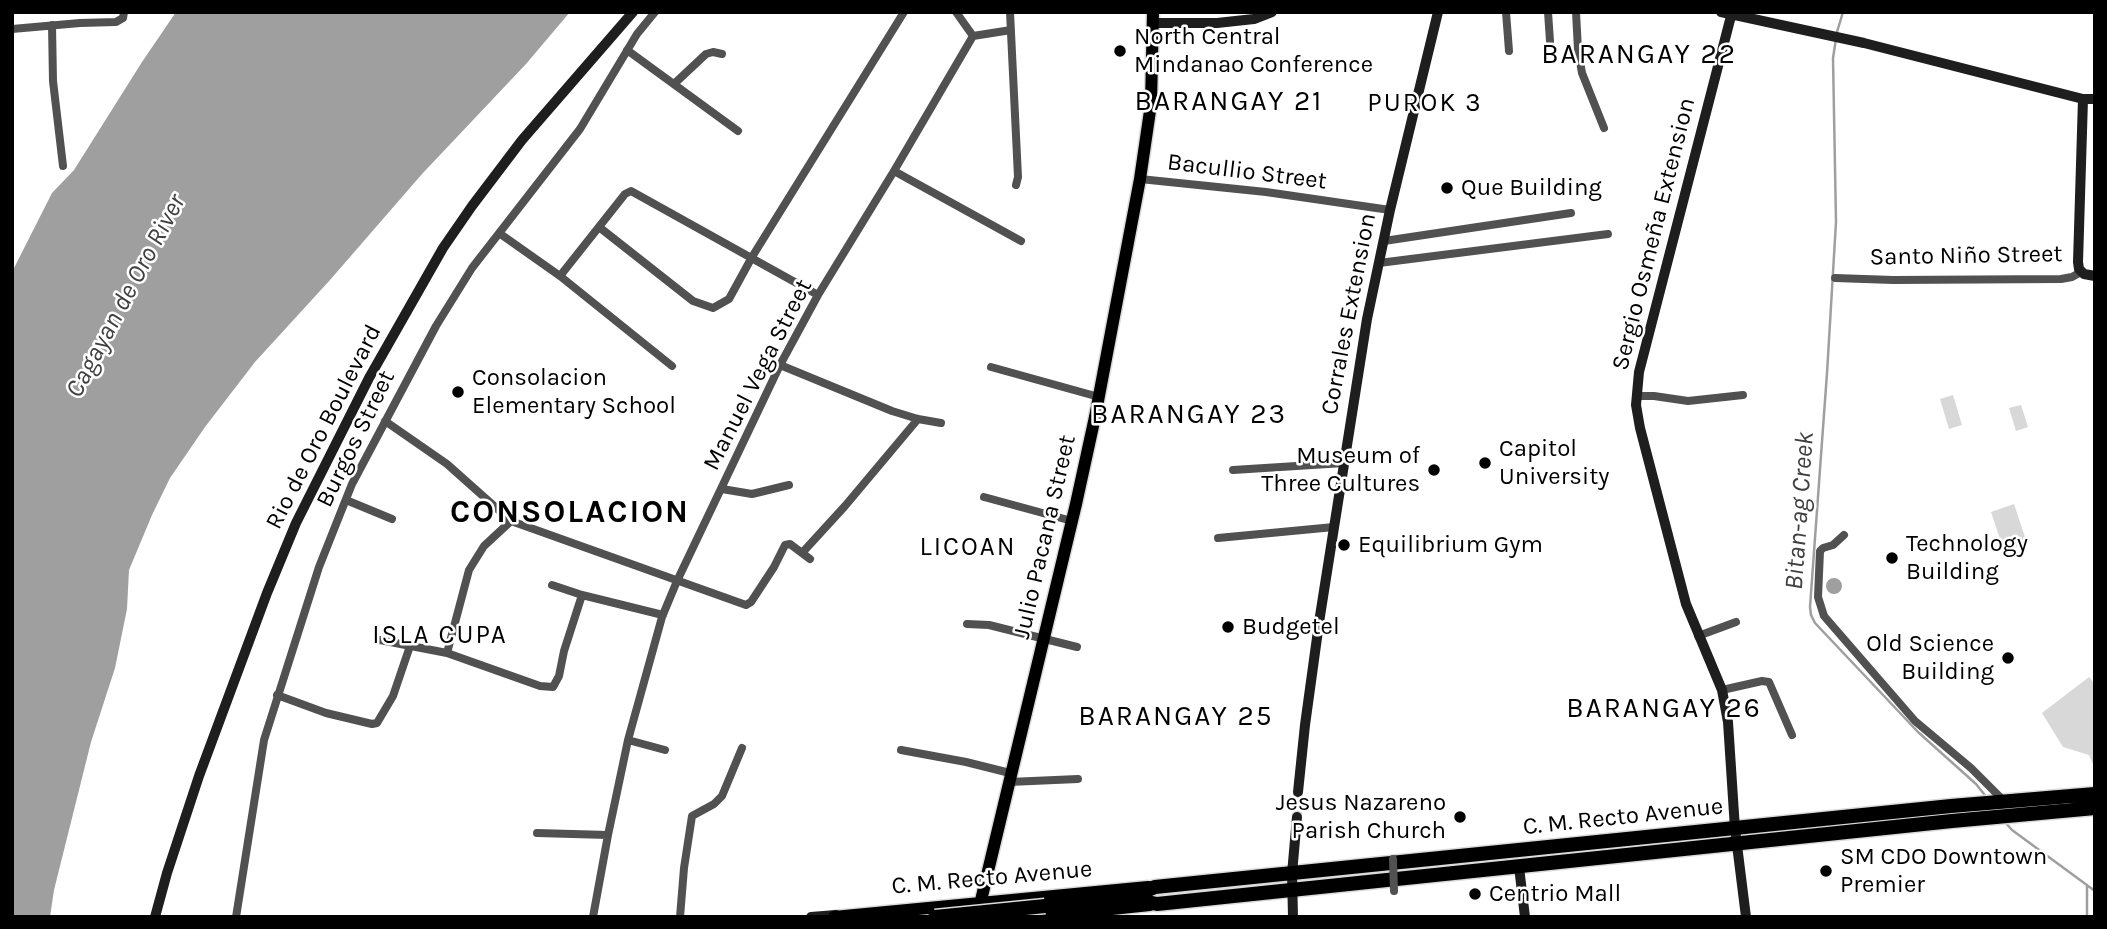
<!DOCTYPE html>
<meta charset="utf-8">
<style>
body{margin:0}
#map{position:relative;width:2107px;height:929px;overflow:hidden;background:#fff;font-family:Karla,sans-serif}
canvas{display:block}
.frame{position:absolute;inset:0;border:14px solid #000;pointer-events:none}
</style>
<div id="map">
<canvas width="2107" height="929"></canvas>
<div class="frame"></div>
</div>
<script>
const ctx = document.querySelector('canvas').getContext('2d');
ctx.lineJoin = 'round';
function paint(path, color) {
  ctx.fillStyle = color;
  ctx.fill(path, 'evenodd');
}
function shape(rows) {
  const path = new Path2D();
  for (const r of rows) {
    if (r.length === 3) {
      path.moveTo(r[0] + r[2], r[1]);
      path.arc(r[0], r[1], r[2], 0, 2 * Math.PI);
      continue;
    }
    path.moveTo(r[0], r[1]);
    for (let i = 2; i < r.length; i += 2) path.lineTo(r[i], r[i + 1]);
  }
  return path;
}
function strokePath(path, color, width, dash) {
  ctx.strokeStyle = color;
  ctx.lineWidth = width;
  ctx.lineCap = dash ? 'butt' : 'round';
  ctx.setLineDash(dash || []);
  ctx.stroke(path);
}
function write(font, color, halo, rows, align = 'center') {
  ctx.font = font + ' Karla,sans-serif';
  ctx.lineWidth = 5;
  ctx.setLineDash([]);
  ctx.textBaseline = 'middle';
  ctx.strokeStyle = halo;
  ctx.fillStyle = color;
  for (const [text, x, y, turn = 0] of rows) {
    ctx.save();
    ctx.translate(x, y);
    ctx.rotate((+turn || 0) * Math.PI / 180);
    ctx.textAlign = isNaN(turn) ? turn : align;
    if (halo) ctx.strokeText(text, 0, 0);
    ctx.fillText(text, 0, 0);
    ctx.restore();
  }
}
const green = shape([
 [1953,395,1962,425,1949,429,1940,399],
 [2021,405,2028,427,2016,431,2009,408],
 [2014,504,2027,543,2004,551,1991,512],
 [2089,677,2095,684,2095,769,2089,755,2063,747,2042,713]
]);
const water = shape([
 [176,12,570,12,526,64,422,174,330,280,255,362,205,427,170,478,152,515,129,570,127,609,115,668,91,742,54,890,50,917,12,917,12,272,52,193,74,170,142,62],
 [1834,586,8]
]);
const stream = shape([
 [1837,32,1843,12],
 [1836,39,1833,58,1836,222,1827,373,1810,607,1811,615,1815,623,1918,732,1976,784,1988,799],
 [2004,821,2012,830,2095,891],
 [2087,885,2087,917]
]);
const secondaryTunnel = shape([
 [1297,817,1298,792]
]);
const street = shape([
 [956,12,973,36],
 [1010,12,1018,177,1016,185],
 [1506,12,1509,51],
 [1548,12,1550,41],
 [1576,12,1578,50,1582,73,1604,128],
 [52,25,53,81,63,166],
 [12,29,80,23,116,22,123,18,124,12],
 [973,36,1011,30],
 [627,50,738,131],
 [674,84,706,54,713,52,722,54],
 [894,171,1021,241],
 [1140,179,1266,192,1390,210],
 [599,227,693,301,713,308,729,299,752,257,904,12],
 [499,233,560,276,672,366],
 [1384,241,1571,213],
 [1379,263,1608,234],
 [560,276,625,194,631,191,818,295],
 [1835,278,1893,280,2061,279,2072,277,2081,272],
 [780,365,892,411,918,419,941,423],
 [991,367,1099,397],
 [1637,396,1654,396,1688,401,1743,395],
 [385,421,447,464,511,521,746,605,751,602,774,567,785,545,790,544,810,559],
 [1233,470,1344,463],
 [722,489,752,494,789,485],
 [984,497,1072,521],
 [346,500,392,519],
 [1844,535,1833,545,1823,548,1820,551,1818,597,1824,616,1915,721,1971,768,2005,802],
 [1218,538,1334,527],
 [802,553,845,506,918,419],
 [552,585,582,595,663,615],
 [967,624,989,625,1077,647],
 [1698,636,1736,622],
 [380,640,447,653,540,686,553,687,559,676,564,651,582,595],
 [447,653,469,570,484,546,511,521],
 [1722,690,1762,681,1769,682,1792,735],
 [277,695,326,713,372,724,377,723,393,696,410,646],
 [628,740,665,750],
 [901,750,966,762,1010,773],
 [1009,782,1078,779],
 [537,833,608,835],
 [236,917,264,740,319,567,352,484,436,326,472,268,580,129,637,34,655,12],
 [593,917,608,835,628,740,662,617,677,581,780,365,818,295,894,171,973,36],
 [680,917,684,868,692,816,714,804,722,796,742,748]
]);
const secondary = shape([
 [1721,12,1864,43,2083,99,2095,99],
 [1731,16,1639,372,1636,405,1640,428,1686,604,1722,690,1728,722,1735,829,1746,917],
 [1153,23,1217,23,1254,19,1272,12],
 [2083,99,2078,262,2079,269,2084,274,2095,276],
 [1298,792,1305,725,1320,616,1367,319,1390,210,1438,12],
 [1519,867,1525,917],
 [155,917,167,873,199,776,267,593,296,523,369,378,443,248,472,206,522,140,633,12],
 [811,917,836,915],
 [1293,917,1292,874,1297,817]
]);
const primary = shape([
 [834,917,1148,887],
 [977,917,1076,504,1095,417,1140,179,1151,104,1153,12],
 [1036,917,1150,905]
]);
const highway = shape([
 [1129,898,1157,904,1952,821,2095,808],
 [1045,906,1129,898,1155,887,1951,806,2095,794]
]);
const streetBridge = shape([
 [1393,859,1394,891]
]);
const highwayBridge = shape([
 [935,917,1045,906]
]);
const markers = [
 [1120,51,7,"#000"],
 [1447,188,7,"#000"],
 [458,392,7,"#000"],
 [1485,463,7,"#000"],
 [1434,470,7,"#000"],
 [1344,545,7,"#000"],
 [1892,558,7,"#000"],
 [1228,627,7,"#000"],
 [2008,658,7,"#000"],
 [1460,817,7,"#000"],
 [1826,871,7,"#000"],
 [1475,894,7,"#000"]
];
const poiNames = [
 ["North Central",1134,37],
 ["Mindanao Conference",1134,65],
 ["Que Building",1461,188],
 ["Consolacion",472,378],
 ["Elementary School",472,406],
 ["Capitol",1499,449],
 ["University",1499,477],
 ["Museum of",1420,456,"right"],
 ["Three Cultures",1420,484,"right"],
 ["Technology",1906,544],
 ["Building",1906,572],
 ["Equilibrium Gym",1358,545],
 ["Budgetel",1242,627],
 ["Old Science",1994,644,"right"],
 ["Building",1994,672,"right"],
 ["Jesus Nazareno",1446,803,"right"],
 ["Parish Church",1446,831,"right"],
 ["SM CDO Downtown",1840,857],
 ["Premier",1840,885],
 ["Centrio Mall",1489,894]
];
const streetNames = [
 ["Bacullio Street",1247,172,7],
 ["Sergio Osmeña Extension",1654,234,-76],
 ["Santo Niño Street",1966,256,-1],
 ["Corrales Extension",1349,314,-79],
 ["Manuel Vega Street",758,375,-63],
 ["Rio de Oro Boulevard",324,427,-63],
 ["Burgos Street",356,439,-64],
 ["Julio Pacana Street",1045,537,-77],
 ["C. M. Recto Avenue",1623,817,-6],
 ["C. M. Recto Avenue",992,878,-5]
];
const neighbourhoodNames = [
 ["PUROK 3",1425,104],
 ["LICOAN",968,548],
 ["ISLA CUPA",440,636]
];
const waterNames = [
 ["Cagayan de Oro River",126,296,-62],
 ["Bitan-ag Creek",1800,511,-86]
];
const quarterNames = [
 ["BARANGAY 22",1639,55],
 ["BARANGAY 21",1229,102],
 ["BARANGAY 23",1189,415],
 ["BARANGAY 26",1664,709],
 ["BARANGAY 25",1176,717]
];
const districtNames = [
 ["CONSOLACION",570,513]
];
paint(green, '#d8d8d8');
paint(water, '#9f9f9f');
strokePath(stream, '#9f9f9f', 2.5);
strokePath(secondaryTunnel, '#d9d9d9', 10, [10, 5]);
strokePath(primary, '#dbdbdb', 15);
strokePath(highway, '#dbdbdb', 17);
strokePath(street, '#515151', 8);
strokePath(secondary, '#1e1e1e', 10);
strokePath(primary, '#000', 12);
strokePath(highway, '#000', 14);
strokePath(highwayBridge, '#dbdbdb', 17, []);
strokePath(streetBridge, '#515151', 8);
strokePath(highwayBridge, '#000', 14);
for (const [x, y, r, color] of markers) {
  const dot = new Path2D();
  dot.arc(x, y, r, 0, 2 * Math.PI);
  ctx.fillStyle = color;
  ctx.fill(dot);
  strokePath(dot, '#fff', 2.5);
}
write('24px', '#000', '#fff', poiNames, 'left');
write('24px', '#000', '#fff', streetNames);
ctx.letterSpacing = '2px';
write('26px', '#000', '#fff', neighbourhoodNames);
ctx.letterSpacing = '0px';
write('italic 26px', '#404040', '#fff', waterNames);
ctx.letterSpacing = '2px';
write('28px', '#000', '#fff', quarterNames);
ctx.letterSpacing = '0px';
ctx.letterSpacing = '2px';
write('bold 32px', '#000', '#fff', districtNames);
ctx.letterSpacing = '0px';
</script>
